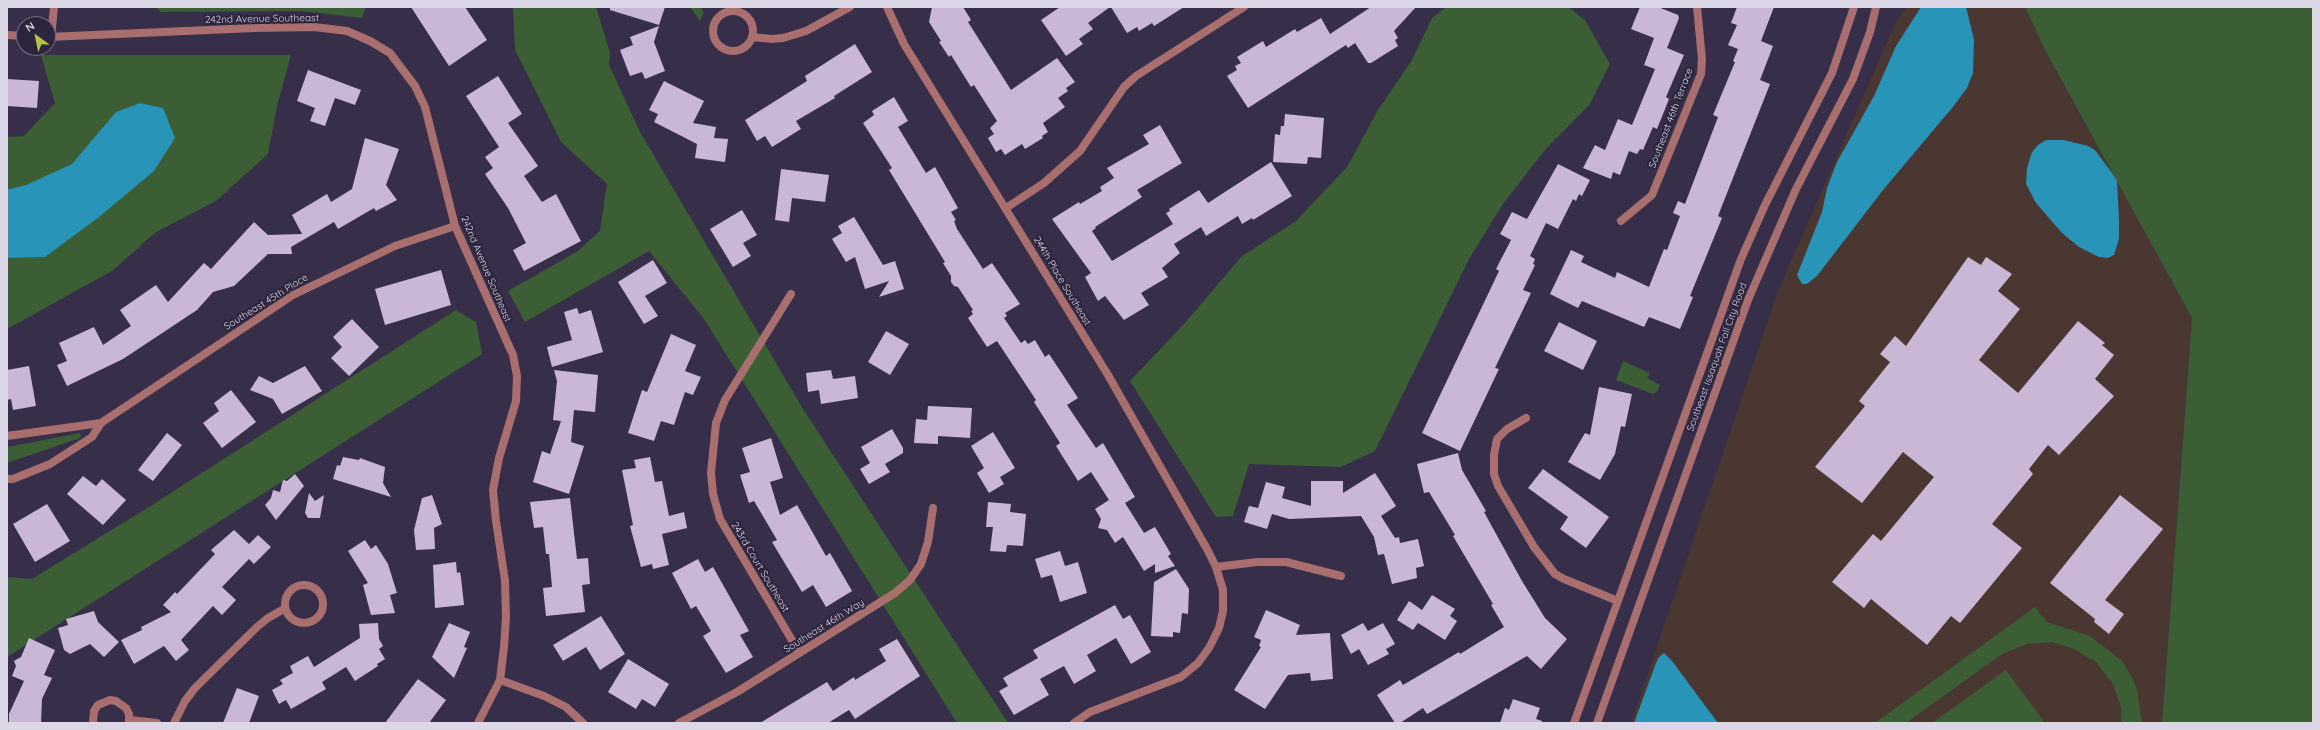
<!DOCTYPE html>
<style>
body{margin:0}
#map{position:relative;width:2320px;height:730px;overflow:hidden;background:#372f49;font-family:Quicksand,sans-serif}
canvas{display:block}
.frame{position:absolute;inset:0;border:8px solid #dbd7e7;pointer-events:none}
.north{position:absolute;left:16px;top:16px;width:40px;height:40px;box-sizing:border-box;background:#2d253e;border:1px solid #736c82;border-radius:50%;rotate:327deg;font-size:11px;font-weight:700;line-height:16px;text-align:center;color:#dbd7e7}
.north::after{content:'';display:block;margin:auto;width:14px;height:18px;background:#b8c147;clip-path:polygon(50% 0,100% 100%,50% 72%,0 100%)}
</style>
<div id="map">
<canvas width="2320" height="730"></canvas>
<div class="frame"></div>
<div class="north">N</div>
</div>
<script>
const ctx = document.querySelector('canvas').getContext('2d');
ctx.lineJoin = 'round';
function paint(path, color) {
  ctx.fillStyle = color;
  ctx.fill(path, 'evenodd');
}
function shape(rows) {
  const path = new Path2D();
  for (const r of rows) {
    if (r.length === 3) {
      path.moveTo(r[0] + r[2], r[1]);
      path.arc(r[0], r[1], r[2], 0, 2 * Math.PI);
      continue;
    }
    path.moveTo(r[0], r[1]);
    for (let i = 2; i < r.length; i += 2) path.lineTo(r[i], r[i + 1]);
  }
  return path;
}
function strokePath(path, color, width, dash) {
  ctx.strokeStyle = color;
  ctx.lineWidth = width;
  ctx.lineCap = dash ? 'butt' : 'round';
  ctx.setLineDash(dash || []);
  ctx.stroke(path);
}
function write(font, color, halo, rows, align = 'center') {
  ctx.font = font + ' Quicksand,sans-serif';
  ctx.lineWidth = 4;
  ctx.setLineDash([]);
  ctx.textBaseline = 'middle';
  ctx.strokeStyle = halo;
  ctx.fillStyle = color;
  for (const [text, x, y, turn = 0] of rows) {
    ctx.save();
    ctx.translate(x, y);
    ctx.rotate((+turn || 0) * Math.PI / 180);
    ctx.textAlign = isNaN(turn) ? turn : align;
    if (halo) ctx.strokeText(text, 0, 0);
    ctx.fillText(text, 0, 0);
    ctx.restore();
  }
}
const education = shape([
 [1906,7,2025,7,2046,53,2192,318,2162,723,1631,723,1778,291,1895,24]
]);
const green = shape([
 [155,7,366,7,362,18,301,11,161,12],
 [513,7,596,7,610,53,609,65,640,132,803,409,1008,723,957,723,704,319,649,251,525,322,508,291,578,251,600,231,607,184,561,142,515,50],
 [690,7,700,7,704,12,700,21],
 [1446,7,1568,7,1585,20,1610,64,1590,104,1544,151,1503,204,1469,259,1375,451,1341,467,1249,464,1233,516,1216,517,1130,381,1184,324,1242,256,1296,221,1347,167,1378,110,1412,60,1432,18],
 [2025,7,2313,7,2313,723,2162,723,2192,318,2046,52],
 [41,55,291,55,277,106,268,154,216,201,156,232,112,271,7,329,7,137,24,136,55,103],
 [456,310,476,322,482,354,7,657,7,577,32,579,152,505],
 [1623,361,1650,373,1647,378,1660,385,1657,392,1653,394,1616,380],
 [80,433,81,436,80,438,7,463,7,447],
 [2035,607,2047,622,2090,636,2122,661,2133,679,2137,690,2142,723,2121,723,2121,707,2113,684,2096,662,2074,649,2052,642,2027,644,2002,654,1906,723,1875,723],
 [2006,670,2045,723,1932,723]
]);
const water = shape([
 [1921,7,1966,7,1974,40,1973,73,1967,88,1952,108,1883,190,1817,276,1807,284,1802,284,1797,275,1822,212,1827,188,1837,162,1874,96,1896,46],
 [140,103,163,108,175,138,154,171,99,217,45,257,7,258,7,190,26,185,72,164,116,112],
 [2046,140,2064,140,2088,146,2095,150,2112,173,2117,181,2119,219,2119,239,2114,255,2108,258,2099,257,2079,247,2062,233,2036,203,2026,184,2027,168,2032,152,2038,145],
 [1664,653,1672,661,1718,723,1634,723,1656,663,1659,657]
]);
const building = shape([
 [411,7,465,7,487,40,449,66],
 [610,7,665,7,659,25,610,10],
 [932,7,963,7,971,20,968,22,1011,90,1057,58,1075,82,1066,88,1068,91,1058,98,1065,107,1043,123,1048,132,1042,136,1043,138,1025,149,1022,144,1005,155,1001,149,996,152,988,138,994,134,990,128,997,121,974,85,971,87,951,55,949,57,939,42,941,41,929,22],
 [1060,7,1110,7,1088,23,1093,29,1079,39,1083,44,1066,56,1041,20],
 [1111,7,1184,7,1154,26,1152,23,1139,31,1137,27,1127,33],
 [1371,7,1416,7,1394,31,1398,38,1395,40,1398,46,1371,63,1368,63,1355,43,1348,48,1346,45,1248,108,1227,76,1237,70,1235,66,1241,63,1237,57,1263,41,1266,47,1295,29,1297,32,1321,18,1330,34],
 [1640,7,1658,7,1678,15,1679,18,1667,48,1684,55,1666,97,1669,99,1657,129,1653,127,1643,150,1640,149,1637,154,1629,151,1620,175,1613,172,1611,179,1583,168,1595,145,1605,150,1618,119,1632,125,1655,69,1644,65,1654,38,1631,29],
 [1737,7,1774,7,1761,41,1773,46,1760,80,1770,84,1718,216,1722,218,1690,296,1693,297,1680,329,1649,317,1644,327,1582,301,1578,308,1550,294,1571,250,1584,256,1581,262,1615,278,1617,272,1649,287,1664,249,1667,250,1680,216,1673,213,1678,201,1685,204,1718,117,1713,115,1735,62,1733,61,1738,49,1728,45,1737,25,1731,23],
 [659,26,654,42,665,71,645,79,642,72,630,76,620,50,633,45,630,37],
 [855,44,872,72,834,96,835,98,796,121,801,129,772,147,765,136,757,141,745,120,807,81,805,76],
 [308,70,361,90,355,105,335,98,325,126,310,121,315,108,297,101],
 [498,76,522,114,508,123,538,166,524,176,542,202,556,194,581,241,524,271,513,250,526,243,508,208,485,174,493,168,485,157,499,147,466,96],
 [7,79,39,81,37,108,7,106],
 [664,81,704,101,693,123,716,127,714,138,728,139,725,162,695,158,697,144,654,122,658,114,649,110],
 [894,97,908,121,898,127,926,173,935,167,958,208,951,212,956,220,954,221,957,229,983,269,992,263,1020,304,1005,313,1007,316,1004,318,1021,343,1025,340,1028,344,1035,340,1045,357,1049,354,1063,375,1078,398,1067,405,1096,448,1103,443,1135,497,1125,503,1144,533,1155,527,1171,554,1168,556,1175,566,1155,573,1155,564,1144,571,1123,537,1115,543,1107,530,1098,528,1101,519,1095,509,1109,500,1091,472,1078,481,1056,446,1060,443,1034,402,1036,400,997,341,987,347,968,318,973,314,971,311,973,310,958,287,954,286,951,282,951,276,943,263,945,262,889,170,892,168,863,123,874,115,872,111],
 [1285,114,1324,118,1321,158,1308,157,1307,164,1273,162,1275,134,1280,135,1281,126,1284,126],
 [1160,125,1182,163,1137,190,1142,197,1095,227,1096,228,1092,231,1112,261,1173,224,1166,213,1170,211,1169,209,1199,190,1208,203,1271,162,1292,196,1253,220,1252,218,1242,224,1238,216,1206,236,1201,227,1174,244,1180,253,1162,268,1168,277,1141,293,1149,305,1124,320,1105,296,1098,301,1085,277,1091,273,1052,219,1079,202,1080,204,1102,191,1100,187,1114,178,1107,168,1149,144,1143,135],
 [365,138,399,149,386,185,397,200,376,211,374,208,338,229,334,222,291,247,292,254,268,254,234,286,213,292,197,310,123,359,67,386,57,365,67,361,59,343,94,327,103,345,131,326,120,310,156,285,168,302,204,263,211,269,254,222,268,235,302,234,292,215,327,194,331,202,352,189],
 [1558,164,1590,180,1582,196,1579,194,1576,201,1573,199,1558,229,1546,223,1530,256,1535,259,1533,264,1535,265,1523,290,1531,293,1495,368,1499,369,1460,451,1422,433,1499,271,1496,269,1511,240,1500,234,1512,212,1527,219],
 [781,169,829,175,825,202,792,198,789,222,775,220],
 [742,210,757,235,743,243,751,256,733,267,710,229],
 [854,217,883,265,895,261,904,289,879,297,889,281,865,289,855,257,846,262,832,239,842,233,838,226],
 [1968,257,1981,265,1986,257,2012,274,1998,291,2020,309,1979,360,2018,393,2078,321,2105,343,2102,345,2114,355,2095,379,2114,396,2059,455,2048,445,2029,469,2033,474,1992,524,2022,548,1960,623,1951,616,1927,645,1871,599,1864,608,1832,582,1873,534,1881,541,1934,477,1903,452,1862,503,1815,467,1865,406,1859,401,1890,362,1880,354,1895,336,1906,346],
 [653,260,667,283,645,296,658,316,644,324,618,282],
 [441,270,451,305,385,325,375,289],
 [577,308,579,314,591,310,603,352,552,367,547,347,572,340,564,312],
 [352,319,379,347,349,376,331,358,342,347,333,337],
 [1559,322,1597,341,1583,370,1544,351],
 [886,331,909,344,890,375,868,362],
 [671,334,696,345,685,371,701,377,693,395,685,392,674,425,661,421,654,441,628,433,642,390,647,392],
 [29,366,36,406,13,410,11,399,7,400,7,370],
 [305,366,322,391,282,414,273,399,250,390,259,376,273,383],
 [554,370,598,375,595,412,574,410,571,442,584,446,569,494,533,482,542,451,550,454,561,421,553,420,557,381],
 [831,370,833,379,855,376,858,398,821,404,819,390,808,392,806,373],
 [1599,387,1632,394,1625,427,1621,426,1615,454,1600,480,1568,462,1585,433,1590,435],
 [231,390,256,422,222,448,203,423,219,411,214,403],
 [928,406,972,408,970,438,938,436,938,444,914,443,916,419,927,420],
 [892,429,903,448,903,453,885,464,890,472,869,484,860,469,870,463,861,447],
 [993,432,1015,468,1000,477,1004,484,989,493,977,473,984,468,971,446],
 [167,433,182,445,153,481,138,470],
 [771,438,783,478,770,482,780,515,797,505,826,556,830,553,852,591,826,607,813,585,802,592,772,542,777,540,754,501,749,503,740,475,750,472,742,448],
 [1458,453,1462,470,1486,511,1484,512,1522,581,1545,618,1567,639,1541,669,1527,656,1427,714,1423,708,1400,723,1395,723,1377,695,1400,680,1403,685,1459,652,1460,654,1504,627,1491,605,1493,604,1453,536,1455,535,1429,492,1424,493,1417,464],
 [343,457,359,460,360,458,385,467,383,483,391,497,333,479,337,465,340,466],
 [650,457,655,482,662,481,669,516,684,512,687,528,662,534,669,565,653,569,652,564,641,567,630,526,633,525,622,470,636,468,634,460],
 [1543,469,1609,517,1586,548,1560,529,1568,517,1528,488],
 [1375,473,1396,506,1381,516,1395,538,1399,537,1400,543,1418,539,1424,566,1416,568,1417,578,1392,584,1384,554,1378,555,1374,537,1361,516,1289,519,1272,514,1267,529,1244,522,1249,506,1258,508,1266,482,1285,487,1282,498,1311,506,1311,481,1343,481,1343,493],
 [295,474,304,486,276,520,265,505,271,498,273,490,280,492,283,480,287,481],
 [83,476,96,486,102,479,126,500,103,525,67,494],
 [309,493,315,501,324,495,320,518,308,518,305,513],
 [432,495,442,524,434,528,435,549,416,550,414,530,422,498],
 [2120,495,2163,529,2105,600,2124,614,2109,634,2094,622,2095,619,2050,583],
 [570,498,577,559,588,558,590,584,582,585,585,612,546,616,543,588,552,587,549,554,546,554,543,527,534,528,530,502],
 [988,502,1011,504,1010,512,1026,514,1023,546,1007,545,1006,552,990,551,993,527,986,527],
 [47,504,70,541,35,562,13,524],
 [234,530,249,544,258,535,271,547,254,564,249,559,222,587,236,600,222,615,213,606,181,640,189,650,176,661,164,646,134,664,121,640,142,630,141,627,171,612,163,605,175,592,177,594,215,554,211,550],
 [365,540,371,549,376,545,388,564,397,593,390,595,395,613,371,615,363,585,368,583,348,551],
 [1060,551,1065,566,1078,562,1087,593,1060,602,1052,575,1041,578,1035,559],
 [698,559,705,572,713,567,749,631,740,635,753,657,726,673,703,636,711,631,696,606,691,609,672,573],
 [456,562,457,573,460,572,461,578,464,605,435,608,433,565],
 [1176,569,1189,589,1188,614,1182,613,1180,633,1173,632,1173,637,1151,636,1154,582],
 [1432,595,1455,609,1450,616,1457,621,1445,640,1418,623,1413,630,1397,620,1409,601,1422,610],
 [1115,605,1123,619,1130,615,1151,652,1131,664,1116,638,1087,655,1096,671,1074,684,1064,666,1040,679,1049,695,1014,715,999,691,1008,686,1003,678,1038,658,1033,650],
 [1266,610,1300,625,1296,635,1330,633,1333,679,1311,681,1310,673,1288,675,1265,709,1234,690,1261,647,1259,646,1261,640,1254,637],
 [94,611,98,622,119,642,104,657,90,644,70,654,64,650,58,628,68,625,66,619],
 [601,616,625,654,600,670,586,647,563,661,553,645],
 [378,623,379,639,383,646,379,649,385,659,377,664,378,666,355,681,346,667,322,682,326,689,291,709,286,700,279,704,272,690,283,684,280,680,293,673,290,666,308,656,314,667,360,638,359,624],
 [449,623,470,632,464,647,467,648,454,678,432,657],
 [1363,623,1368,631,1383,623,1395,644,1386,649,1389,654,1368,665,1359,649,1351,654,1341,635],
 [29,638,55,650,44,675,52,678,42,699,41,723,9,723,9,714,24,681,12,676,16,666,14,661,21,657],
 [897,639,920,676,855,719,849,710,828,723,760,723,827,682,833,691,854,677,855,680,886,661,879,649],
 [628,659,669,684,655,707,642,699,636,709,608,692],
 [418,679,446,700,429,723,385,723],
 [237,688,259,696,249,723,223,723],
 [1513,699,1540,708,1536,719,1542,721,1542,723,1500,723,1505,708,1509,710]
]);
const minor = shape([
 [887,7,904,44,1108,375,1207,549,1216,567,1223,590,1223,611,1219,628,1209,648,1198,663,1181,677,1090,712,1074,723],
 [733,31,20],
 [7,35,24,36],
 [48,37,254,28,314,27,347,31,370,41,390,53,415,86,425,107,455,226,513,355,517,376,516,401,499,458,493,490,496,521,505,581,506,618,504,647,500,680,478,723],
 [51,37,54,7],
 [752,37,772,39,783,38,806,31,850,7],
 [1006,208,1044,183,1080,151,1124,87,1136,76,1244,7],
 [1621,221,1652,195,1701,74,1702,59,1697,7],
 [791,294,725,400,716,423,711,473,713,494,720,519,799,652],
 [1526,418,1507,429,1497,439,1494,455,1494,474,1498,486,1534,547,1555,574,1564,579,1618,601],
 [7,436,101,423],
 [7,479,13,479,50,464,92,437,101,423,293,295,395,246,455,226],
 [1216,567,1257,562,1286,562,1341,576],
 [304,604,19],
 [500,680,544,696,566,707,583,723],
 [130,720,157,723],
 [93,723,94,711,98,705,110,700,116,701,126,708,129,714,129,723],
 [174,723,185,701,195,688,257,627,268,618,284,609],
 [679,723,737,692,895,593,910,580,921,564,928,542,933,508]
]);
const tertiary = shape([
 [1574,723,1741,259,1765,205,1832,73,1854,7],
 [1597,723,1748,300,1796,189,1853,79,1870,32,1876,7]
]);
const streetNames = [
 ["242nd Avenue Southeast",262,19,-1],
 ["Southeast 46th Terrace",1671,118,-69],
 ["242nd Avenue Southeast",486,269,67],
 ["244th Place Southeast",1062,281,59],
 ["Southeast 45th Place",266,302,-32],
 ["Southeast Issaquah Fall City Road",1717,357,-70],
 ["243rd Court Southeast",760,567,59],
 ["Southeast 46th Way",824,626,-32]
];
paint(education, '#4a3731');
paint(green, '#3b5e35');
paint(water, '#2894b7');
paint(building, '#c9b7d5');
strokePath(minor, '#a96e6e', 8);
strokePath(tertiary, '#a96e6e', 8);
write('10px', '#dbd7e7', '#2d253e', streetNames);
</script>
